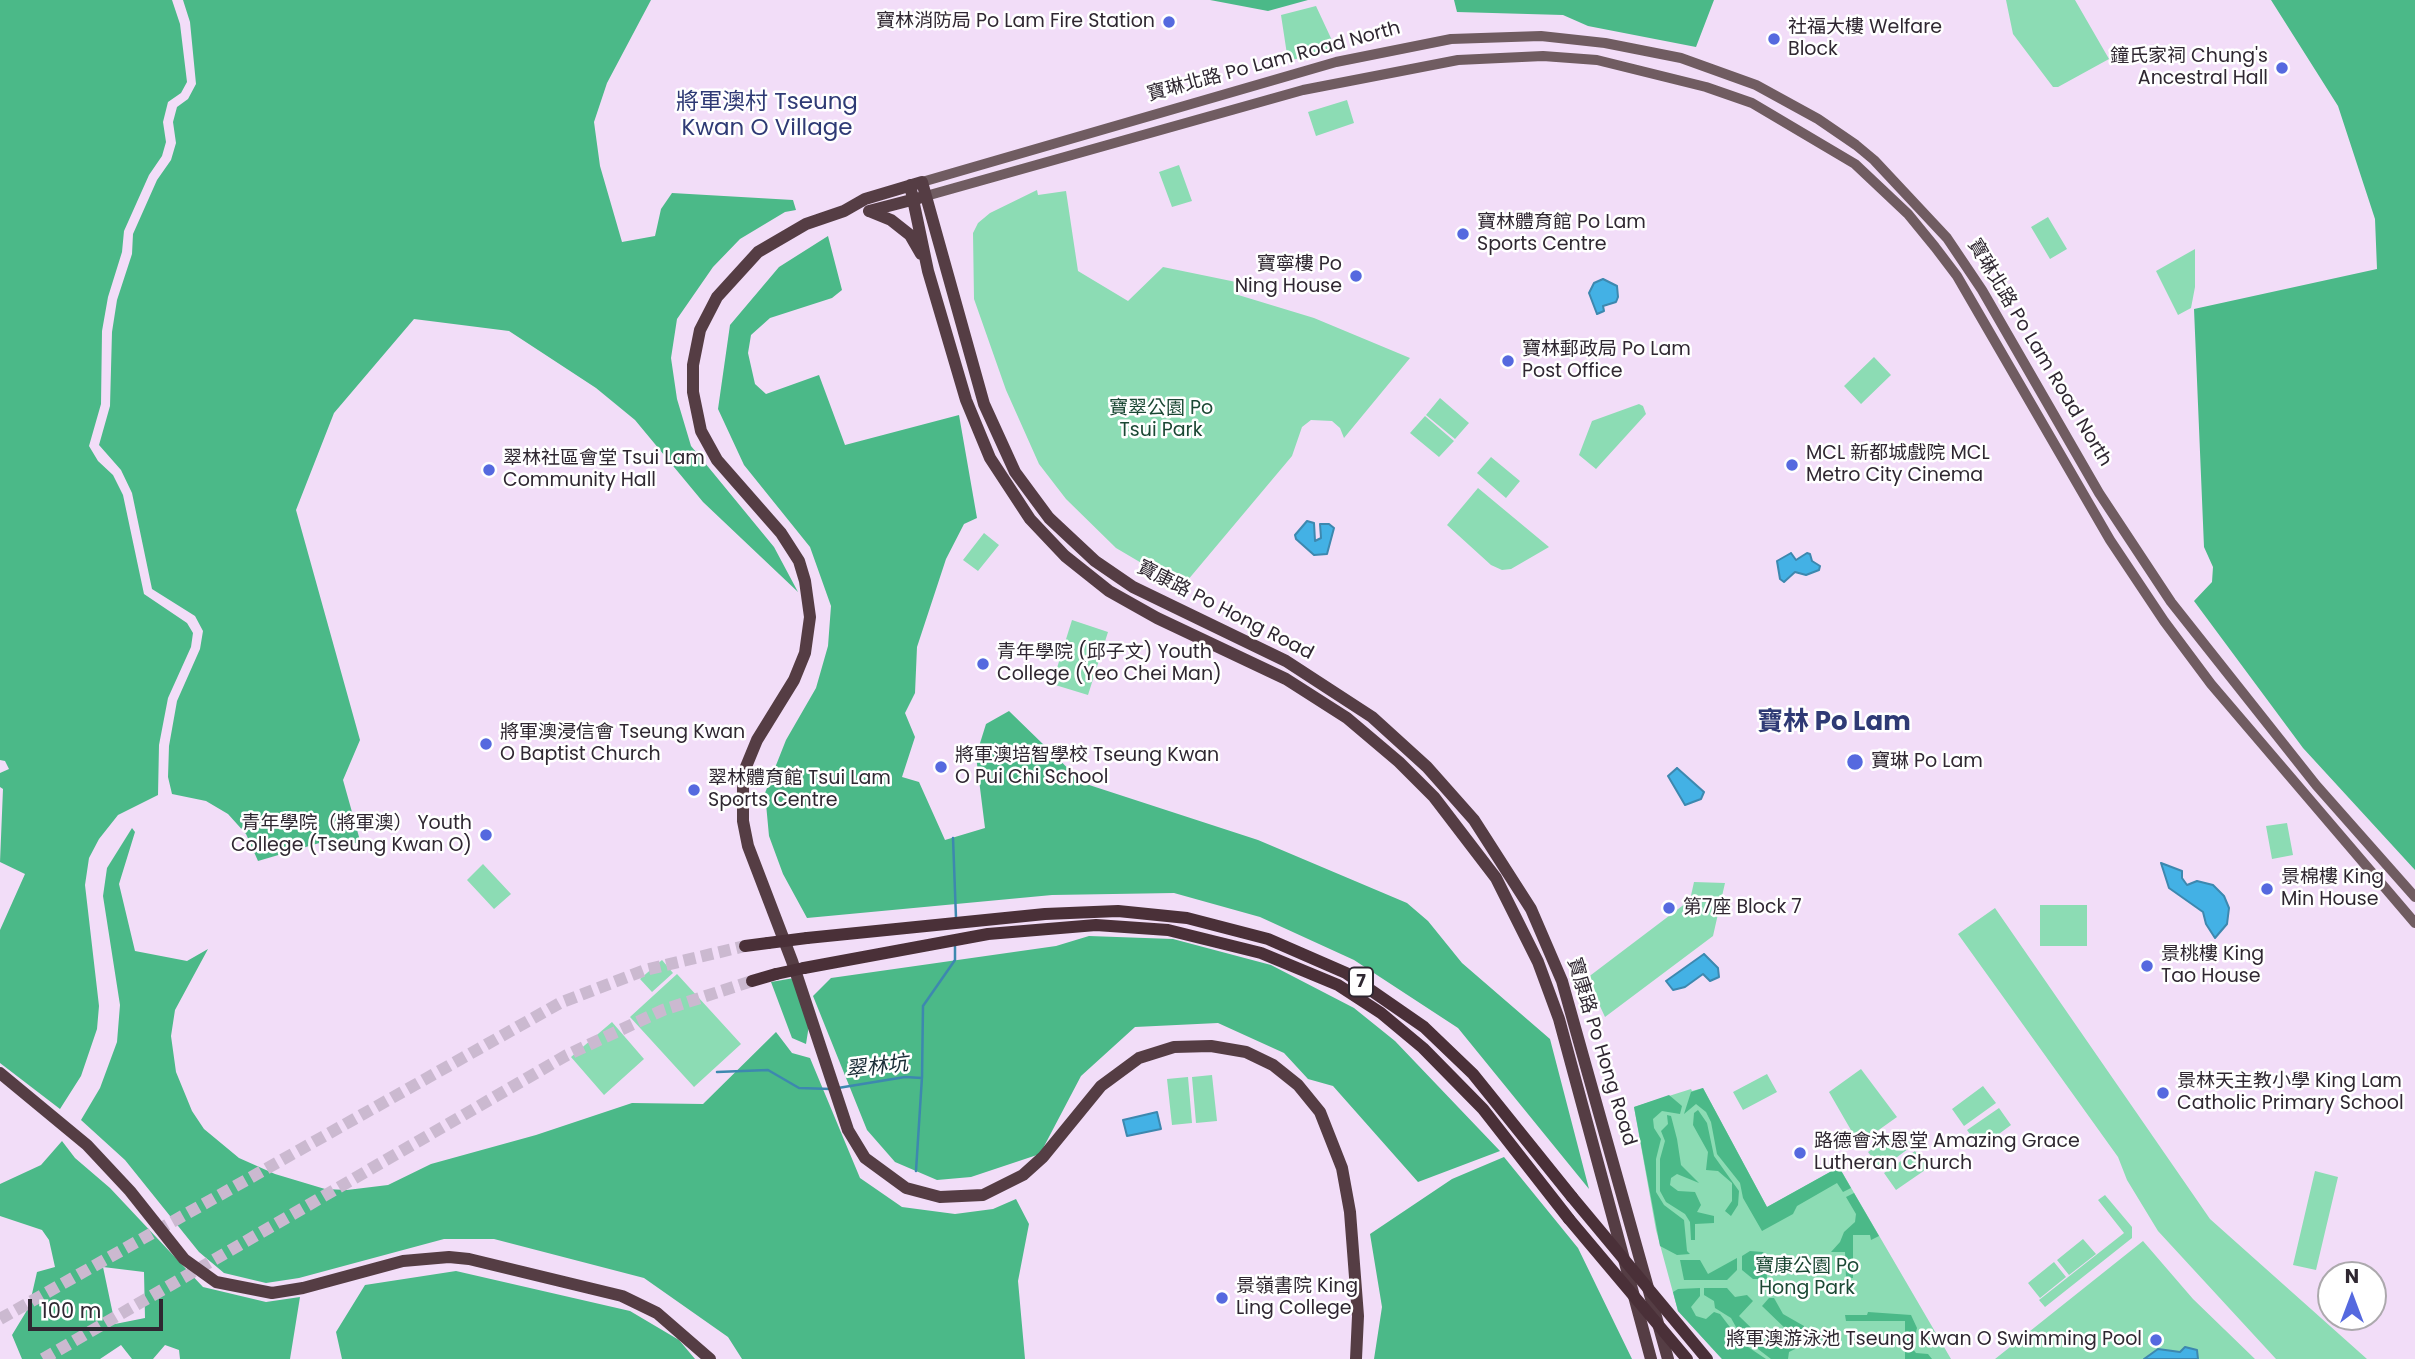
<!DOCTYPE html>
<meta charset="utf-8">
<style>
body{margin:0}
#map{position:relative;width:2415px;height:1359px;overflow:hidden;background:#f2ddf8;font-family:Poppins,sans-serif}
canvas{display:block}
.north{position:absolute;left:2317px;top:1261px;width:70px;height:70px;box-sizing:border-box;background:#fff;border:2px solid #aca9ad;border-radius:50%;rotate:0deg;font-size:19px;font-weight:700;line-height:28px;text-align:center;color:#2f2731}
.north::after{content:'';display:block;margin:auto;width:24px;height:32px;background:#5569df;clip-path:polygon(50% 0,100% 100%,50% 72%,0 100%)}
.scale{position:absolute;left:28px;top:1299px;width:135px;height:32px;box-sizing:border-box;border:4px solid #2f2731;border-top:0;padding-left:9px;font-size:21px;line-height:24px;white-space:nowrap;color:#2f2731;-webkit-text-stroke:5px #fff;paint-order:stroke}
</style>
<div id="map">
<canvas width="2415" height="1359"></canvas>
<div class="north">N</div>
<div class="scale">100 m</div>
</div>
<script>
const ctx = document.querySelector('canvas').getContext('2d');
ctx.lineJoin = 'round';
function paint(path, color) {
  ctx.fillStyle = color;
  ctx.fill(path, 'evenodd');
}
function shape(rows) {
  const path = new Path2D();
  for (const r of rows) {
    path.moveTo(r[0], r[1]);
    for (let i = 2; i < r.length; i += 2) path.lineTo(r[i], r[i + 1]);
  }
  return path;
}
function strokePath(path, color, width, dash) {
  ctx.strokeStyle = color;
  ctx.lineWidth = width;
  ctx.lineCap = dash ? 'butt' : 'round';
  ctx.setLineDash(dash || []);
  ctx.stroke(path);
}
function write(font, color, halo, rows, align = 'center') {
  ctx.font = font + ' Poppins,"Noto Sans TC",sans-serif';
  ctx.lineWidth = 5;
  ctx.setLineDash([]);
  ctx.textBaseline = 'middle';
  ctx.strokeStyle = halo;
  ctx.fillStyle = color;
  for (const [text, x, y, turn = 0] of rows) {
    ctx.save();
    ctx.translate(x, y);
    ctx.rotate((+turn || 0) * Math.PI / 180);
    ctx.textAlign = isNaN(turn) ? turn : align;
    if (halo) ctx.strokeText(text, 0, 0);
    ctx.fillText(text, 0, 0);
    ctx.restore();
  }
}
const green = shape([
 [2006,0,2075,0,2109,59,2058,87,2053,87,2013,34],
 [1316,6,1336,49,1288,61,1281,15],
 [1347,100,1354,123,1316,136,1308,112],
 [1179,165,1192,201,1172,207,1159,172],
 [1037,190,1038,195,1066,191,1078,271,1128,301,1163,267,1236,282,1235,294,1314,318,1410,358,1344,438,1340,428,1332,421,1311,420,1302,427,1292,456,1182,587,1167,578,1155,578,1155,571,1116,548,1066,499,1039,464,1006,390,974,299,973,233,978,223,990,213],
 [2048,217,2067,249,2050,259,2031,227],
 [2195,249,2195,287,2191,308,2178,315,2156,271],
 [1874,357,1891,375,1861,404,1844,386],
 [1440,398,1469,423,1455,439,1426,415],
 [1639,404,1643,406,1646,414,1596,469,1579,455,1592,421],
 [1425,416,1454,441,1439,457,1410,433],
 [1491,457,1520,481,1506,498,1477,473],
 [1478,488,1549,547,1511,569,1502,570,1491,565,1447,525],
 [984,533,999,545,978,571,963,560],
 [1072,620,1108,632,1088,695,1052,684],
 [2287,823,2293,855,2272,859,2266,826],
 [483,864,511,894,494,909,467,880],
 [1694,882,1725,883,1713,936,1605,1017,1587,978,1690,900],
 [2040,905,2087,905,2087,946,2040,946],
 [1995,908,2210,1219,2367,1359,2276,1359,2158,1231,2127,1180,2118,1157,1958,934],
 [662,960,673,973,652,992,640,979],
 [677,974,741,1044,694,1087,630,1017],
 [612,1022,644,1059,604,1095,571,1057],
 [1861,1069,1897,1117,1859,1144,1829,1092],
 [1767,1074,1777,1092,1743,1110,1733,1092],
 [1212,1075,1217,1121,1196,1123,1192,1077],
 [1188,1077,1192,1123,1172,1125,1167,1079],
 [1983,1086,1996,1103,1964,1126,1952,1109],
 [1703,1088,1767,1207,1839,1167,1951,1359,1722,1359,1678,1311,1656,1230,1634,1107,1691,1089,1692,1091],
 [1999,1108,2011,1125,1980,1148,1967,1130],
 [1900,1129,1912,1146,1881,1169,1868,1152],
 [1915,1151,1928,1168,1896,1190,1884,1173],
 [2315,1171,2338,1177,2316,1270,2293,1265],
 [2105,1195,2132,1227,2132,1238,2045,1307,2039,1300,2124,1233,2098,1200],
 [2083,1239,2096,1254,2069,1275,2057,1260],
 [2143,1241,2193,1299,2255,1359,1995,1359],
 [2054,1262,2066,1277,2040,1298,2028,1283]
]);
const forest = shape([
 [0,0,172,0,180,24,187,82,181,93,168,102,163,122,166,142,162,156,149,175,124,231,122,252,108,297,102,331,101,404,89,446,98,461,113,475,123,495,144,594,187,623,193,633,191,647,168,698,159,745,158,795,118,815,99,839,89,858,85,885,99,1006,97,1029,81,1076,60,1109,0,1063,0,930,25,874,0,862,3,789,0,787,0,773,9,769,5,761,0,760],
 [183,0,651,0,607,83,594,122,600,166,622,242,655,236,661,209,672,193,793,200,796,210,785,212,740,239,713,267,677,319,671,358,677,399,691,446,774,547,798,592,703,502,635,420,596,388,509,331,414,319,334,413,296,510,360,740,343,780,361,844,333,839,258,861,246,834,228,814,206,801,172,794,168,777,169,746,177,701,200,649,203,631,195,616,152,589,132,493,121,470,99,445,110,406,112,332,117,300,132,254,133,234,157,180,171,160,176,143,173,122,177,107,188,99,196,84,190,22],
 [1210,0,1308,0,1268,11],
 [1454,0,1714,0,1696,47,1588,26,1563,15,1457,12],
 [2271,0,2415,0,2415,870,2303,748,2194,601,2212,582,2213,567,2204,547,2194,309,2377,269,2375,219,2338,106],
 [828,236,842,290,832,298,770,318,751,335,748,353,755,384,766,394,819,375,845,445,959,415,977,518,964,524,946,559,917,647,915,693,905,713,915,737,902,777,919,782,945,840,985,828,976,756,986,724,1009,711,1083,783,1258,840,1407,903,1428,921,1462,963,1550,1039,1589,1189,1458,1028,1354,960,1260,917,1174,893,1052,895,807,918,783,874,769,836,765,793,786,740,816,688,828,646,831,606,810,547,744,465,718,409,730,325,779,267],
 [132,828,135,832,119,884,135,951,187,961,208,949,175,1010,171,1036,176,1072,192,1111,204,1129,239,1158,275,1174,325,1189,347,1190,388,1185,431,1164,536,1135,632,1103,703,1104,776,1032,792,1053,810,1058,860,1178,902,1207,955,1214,993,1209,1016,1199,1029,1224,1018,1281,1025,1359,742,1359,728,1337,644,1278,494,1239,444,1239,299,1278,266,1283,224,1273,199,1252,125,1160,81,1120,100,1088,117,1042,120,1005,103,896,107,868],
 [1089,936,1173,939,1271,965,1354,1008,1395,1041,1500,1151,1418,1182,1333,1086,1308,1079,1284,1053,1218,1023,1135,1027,1081,1076,1040,1154,971,1177,937,1180,895,1162,867,1130,813,996,831,978,1056,946],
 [794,978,809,1025,806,1044,792,1038,771,982],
 [1703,1088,1767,1207,1839,1167,1851,1188,1843,1192,1837,1183,1797,1206,1793,1214,1762,1231,1743,1198,1740,1183,1717,1154,1711,1122,1706,1112,1696,1104,1684,1114,1691,1092],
 [1669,1095,1682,1106,1680,1114,1662,1111,1653,1119,1654,1128,1661,1139,1656,1159,1656,1192,1664,1205,1684,1220,1687,1251,1690,1254,1677,1255,1660,1246,1634,1107],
 [1698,1110,1707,1123,1714,1156,1739,1191,1738,1205,1731,1216,1725,1211,1732,1201,1732,1183,1718,1171,1706,1170,1708,1152,1693,1125,1694,1113],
 [1667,1115,1671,1116,1677,1139,1681,1165,1699,1183,1677,1174,1671,1178,1670,1185,1678,1191,1695,1192,1701,1205,1697,1212,1714,1216,1714,1223,1695,1224,1695,1240,1691,1240,1690,1222,1685,1214,1666,1202,1660,1191,1660,1159,1665,1141,1661,1131,1668,1124],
 [62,1141,75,1158,110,1188,203,1287,266,1302,300,1297,290,1359,180,1359,179,1350,165,1345,153,1359,132,1359,121,1345,100,1359,22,1359,12,1335,29,1307,37,1272,55,1267,49,1240,42,1230,0,1216,0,1184,41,1165],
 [103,1267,144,1272,145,1318,115,1324],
 [1504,1157,1578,1248,1632,1359,1374,1359,1382,1307,1370,1234,1452,1179],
 [1854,1193,1879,1236,1871,1240,1870,1235,1853,1235,1853,1278,1846,1278,1845,1252,1831,1252,1840,1242,1844,1232,1855,1222,1856,1214,1846,1197],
 [1750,1251,1763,1252,1766,1258,1767,1279,1753,1279,1742,1270,1742,1256],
 [1737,1258,1737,1270,1727,1280,1684,1280,1680,1260,1700,1260,1708,1274],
 [456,1271,630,1311,679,1340,695,1359,342,1359,336,1332,365,1285],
 [1700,1288,1700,1296,1691,1307,1696,1316,1706,1319,1714,1312,1720,1314,1742,1343,1766,1359,1722,1359,1678,1311,1673,1292,1678,1289],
 [1704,1288,1727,1288,1735,1297,1747,1295,1753,1301,1739,1316,1773,1349,1789,1332,1762,1306,1769,1298,1774,1298,1783,1314,1804,1326,1805,1337,1797,1348,1789,1352,1788,1359,1771,1359,1741,1336,1731,1318,1715,1308,1714,1301,1704,1295],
 [1868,1312,1911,1315,1917,1328,1912,1348,1916,1353,1928,1354,1932,1359,1905,1359,1905,1321,1846,1321,1845,1315,1867,1315]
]);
const water = shape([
 [1603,279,1617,286,1618,297,1616,302,1603,306,1604,311,1597,314,1589,293,1594,283,1603,279],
 [1307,521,1314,523,1315,541,1321,538,1320,524,1329,524,1334,528,1327,554,1314,555,1296,539,1295,535,1307,521],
 [1791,553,1796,560,1807,553,1810,554,1812,561,1820,566,1819,570,1806,575,1795,572,1784,582,1780,579,1777,561,1791,553],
 [1677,768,1704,792,1701,799,1685,805,1668,776,1677,768],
 [2161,863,2182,871,2182,878,2187,885,2197,881,2213,885,2224,896,2229,908,2227,924,2215,938,2206,924,2203,912,2169,888,2161,863],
 [1704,954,1718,968,1719,977,1710,981,1703,974,1685,987,1673,990,1666,981,1704,954],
 [1157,1112,1161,1129,1127,1136,1123,1120,1157,1112],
 [2185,1347,2197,1350,2198,1359,2144,1359,2158,1349,2180,1352,2185,1347]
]);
const stream = shape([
 [953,838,956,918],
 [717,1072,768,1070,799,1088,831,1089],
 [838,1088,905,1077,922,1078,923,1006,955,960,955,945],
 [916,1171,922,1077]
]);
const trunkTunnel = shape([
 [0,1319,560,1003,645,970,745,946],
 [43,1359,567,1055,663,1010,752,981]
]);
const secondary = shape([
 [922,182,1336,62,1451,39,1541,36,1605,43,1681,58,1756,85,1818,119,1856,145,1874,160,1947,238,1982,290,2099,493,2171,602,2316,785,2415,897],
 [926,196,1303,90,1458,60,1543,56,1597,60,1706,87,1752,103,1855,164,1908,214,1935,247,1957,276,2110,540,2164,621,2211,684,2415,923]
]);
const primary = shape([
 [910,185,928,271,966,400,990,458,1030,519,1065,556,1109,591,1157,618,1286,679,1347,718,1399,762,1434,797,1496,878,1538,962,1559,1019,1651,1359],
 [869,211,891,220,910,235,921,254],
 [869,211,919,198],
 [0,1073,87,1145,130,1191,184,1259,216,1282,272,1293,303,1288,403,1261,449,1257,469,1259,622,1296,657,1313,710,1359],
 [1356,1359,1358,1316,1350,1212,1342,1168,1320,1112,1298,1085,1273,1065,1246,1052,1211,1046,1174,1047,1139,1058,1101,1086,1043,1157,1023,1175,983,1195,940,1197,906,1188,865,1158,848,1130,792,961,748,846,743,821,743,774,757,740,794,680,805,653,810,617,805,581,799,561,781,533,717,460,701,431,693,392,693,365,700,330,717,297,758,252,806,224,844,211,865,199,922,182,984,404,1015,472,1049,518,1095,561,1133,587,1286,661,1372,717,1427,767,1474,820,1531,909,1562,981,1668,1359]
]);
const trunk = shape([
 [807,938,1045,914,1118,911,1187,918,1268,939,1346,973,1424,1027,1473,1074,1572,1197],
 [745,946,768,943],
 [804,968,988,934,1096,925,1168,930,1261,953,1338,985,1381,1013,1423,1048,1483,1109,1569,1219],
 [752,981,776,974]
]);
const trunkBridge = shape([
 [768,943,807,938],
 [776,974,804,968],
 [1572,1197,1707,1359],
 [1569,1219,1687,1359]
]);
const markers = [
 [1169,22,7,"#5569df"],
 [1774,39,7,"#5569df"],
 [2282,68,7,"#5569df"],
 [1463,234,7,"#5569df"],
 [1356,276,7,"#5569df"],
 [1508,361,7,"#5569df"],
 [1792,465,7,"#5569df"],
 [489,470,7,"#5569df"],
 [983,664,7,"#5569df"],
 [486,744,7,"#5569df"],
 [1855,762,9,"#5569df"],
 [941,767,7,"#5569df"],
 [694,790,7,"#5569df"],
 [486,835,7,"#5569df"],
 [2267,889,7,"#5569df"],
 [1669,908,7,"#5569df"],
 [2147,966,7,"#5569df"],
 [2163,1093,7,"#5569df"],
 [1800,1153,7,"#5569df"],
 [1222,1298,7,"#5569df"],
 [2156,1340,7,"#5569df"]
];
const shields = [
 [1361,982,24]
];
const shieldNames = [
 ["7",1361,982]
];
const poiNames = [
 ["寶林消防局 Po Lam Fire Station",1155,22,"right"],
 ["社福大樓 Welfare",1788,28],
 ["Block",1788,50],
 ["鐘氏家祠 Chung's",2268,57,"right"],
 ["Ancestral Hall",2268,79,"right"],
 ["寶林體育館 Po Lam",1477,223],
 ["Sports Centre",1477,245],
 ["寶寧樓 Po",1342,265,"right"],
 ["Ning House",1342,287,"right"],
 ["寶林郵政局 Po Lam",1522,350],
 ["Post Office",1522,372],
 ["MCL 新都城戲院 MCL",1806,454],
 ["Metro City Cinema",1806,476],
 ["翠林社區會堂 Tsui Lam",503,459],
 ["Community Hall",503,481],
 ["青年學院 (邱子文) Youth",997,653],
 ["College (Yeo Chei Man)",997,675],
 ["將軍澳浸信會 Tseung Kwan",500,733],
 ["O Baptist Church",500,755],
 ["將軍澳培智學校 Tseung Kwan",955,756],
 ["O Pui Chi School",955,778],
 ["寶琳 Po Lam",1871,762],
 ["翠林體育館 Tsui Lam",708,779],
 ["Sports Centre",708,801],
 ["青年學院（將軍澳） Youth",472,824,"right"],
 ["College (Tseung Kwan O)",472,846,"right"],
 ["景棉樓 King",2281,878],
 ["Min House",2281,900],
 ["第7座 Block 7",1683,908],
 ["景桃樓 King",2161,955],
 ["Tao House",2161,977],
 ["景林天主教小學 King Lam",2177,1082],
 ["Catholic Primary School",2177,1104],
 ["路德會沐恩堂 Amazing Grace",1814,1142],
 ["Lutheran Church",1814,1164],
 ["景嶺書院 King",1236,1287],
 ["Ling College",1236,1309],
 ["將軍澳游泳池 Tseung Kwan O Swimming Pool",2142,1340,"right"]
];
const streetNames = [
 ["寶琳北路 Po Lam Road North",1274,62,-15],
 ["寶琳北路 Po Lam Road North",2039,353,59],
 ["寶康路 Po Hong Road",1225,611,27],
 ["寶康路 Po Hong Road",1601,1052,73]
];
const parkNames = [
 ["寶翠公園 Po",1161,409],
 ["Tsui Park",1161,431],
 ["寶康公園 Po",1807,1267],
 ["Hong Park",1807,1289]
];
const waterNames = [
 ["翠林坑",877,1068,-7]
];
const quarterNames = [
 ["將軍澳村 Tseung",767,103],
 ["Kwan O Village",767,129]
];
const districtNames = [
 ["寶林 Po Lam",1834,723]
];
paint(green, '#8cdcb4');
paint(forest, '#4bb988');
paint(water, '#43b1e5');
strokePath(water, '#3d88af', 2);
strokePath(stream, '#3d88af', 2.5);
strokePath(trunkTunnel, '#cbb9d0', 12, [12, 6]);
strokePath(secondary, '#705c61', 10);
strokePath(primary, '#553d44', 12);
strokePath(trunk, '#4a3038', 12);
strokePath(trunkBridge, '#4a3038', 12);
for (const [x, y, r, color] of markers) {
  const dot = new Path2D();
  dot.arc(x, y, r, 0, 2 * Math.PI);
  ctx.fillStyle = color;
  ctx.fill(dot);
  strokePath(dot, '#fff', 2.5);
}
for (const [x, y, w] of shields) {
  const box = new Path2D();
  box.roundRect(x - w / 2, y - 14.5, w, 29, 5);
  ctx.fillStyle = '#fff';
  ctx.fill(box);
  strokePath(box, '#2f2731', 2);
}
write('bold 18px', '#2f2731', null, shieldNames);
write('19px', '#2f2731', '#fff', poiNames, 'left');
write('19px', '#2f2731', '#fff', streetNames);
write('19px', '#1b4834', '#fff', parkNames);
write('italic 21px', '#192c36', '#fff', waterNames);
write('23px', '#2f3a75', '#fff', quarterNames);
write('bold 26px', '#2f3a75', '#fff', districtNames);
</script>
